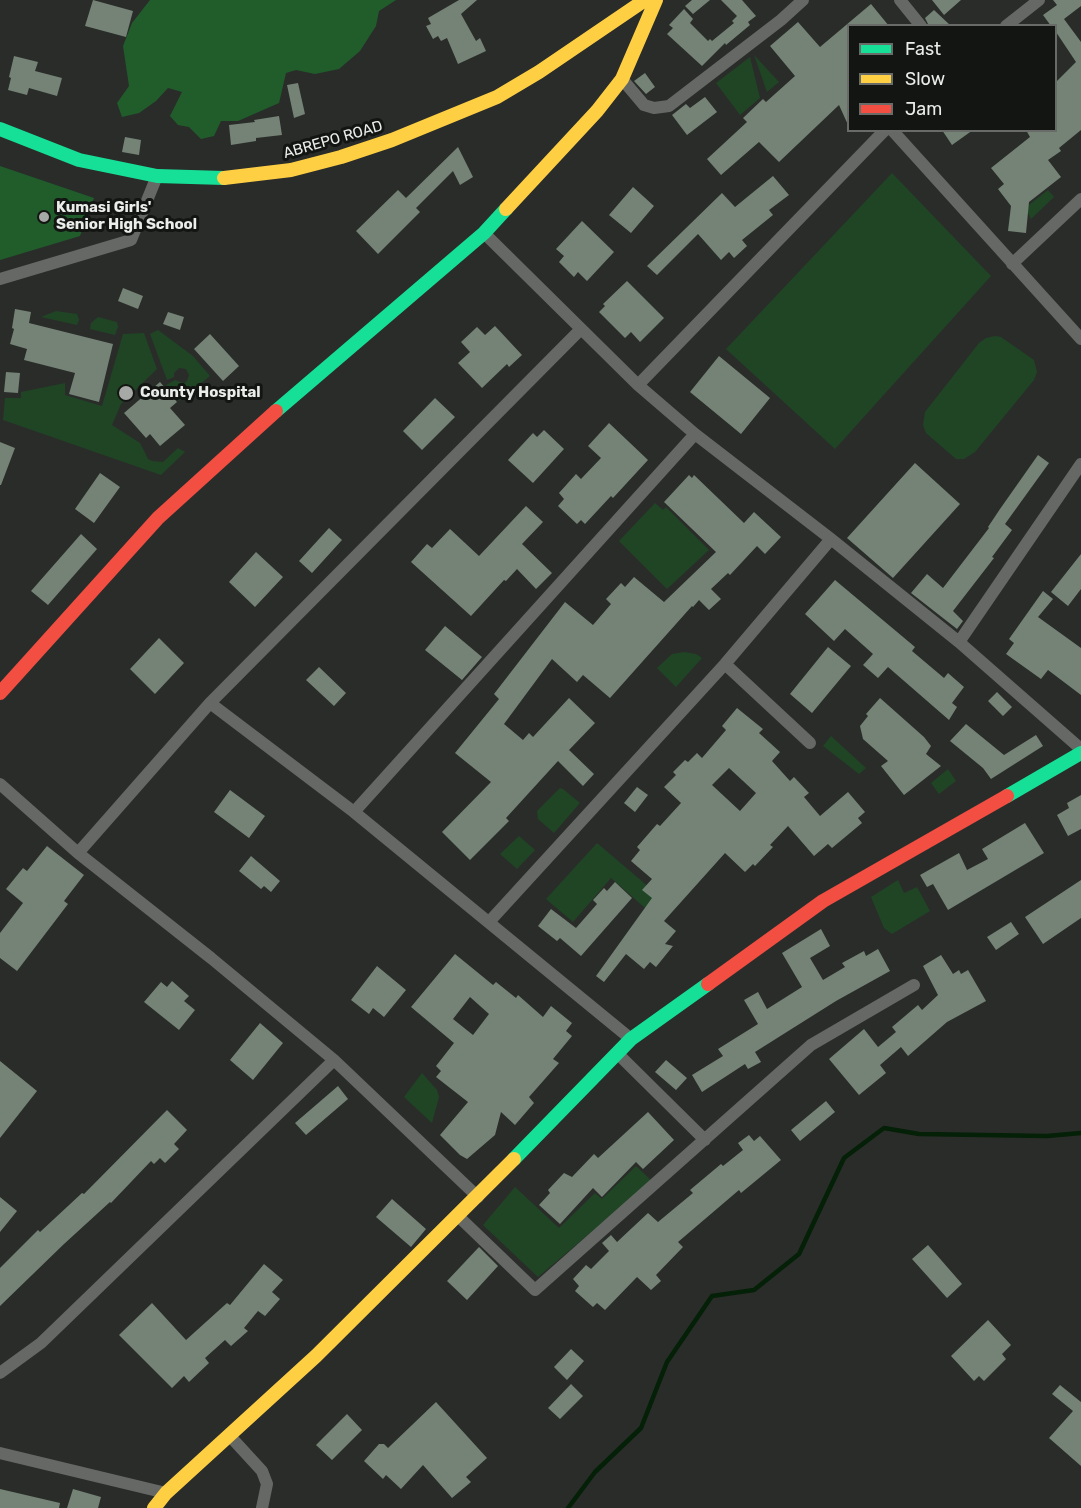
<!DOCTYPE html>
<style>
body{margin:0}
#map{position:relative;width:1081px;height:1508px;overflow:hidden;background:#2a2c2a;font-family:Rubik,sans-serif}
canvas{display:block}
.legend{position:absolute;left:847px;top:24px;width:210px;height:108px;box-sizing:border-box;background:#131513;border:2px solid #696b69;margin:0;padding:8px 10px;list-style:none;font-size:18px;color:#eaedea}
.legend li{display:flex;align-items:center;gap:12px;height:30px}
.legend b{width:30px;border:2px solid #696b69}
</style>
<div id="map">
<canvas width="1081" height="1508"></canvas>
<ul class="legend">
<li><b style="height:8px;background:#16e098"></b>Fast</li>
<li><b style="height:8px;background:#ffcf43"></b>Slow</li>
<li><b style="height:8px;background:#f24e42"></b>Jam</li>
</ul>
</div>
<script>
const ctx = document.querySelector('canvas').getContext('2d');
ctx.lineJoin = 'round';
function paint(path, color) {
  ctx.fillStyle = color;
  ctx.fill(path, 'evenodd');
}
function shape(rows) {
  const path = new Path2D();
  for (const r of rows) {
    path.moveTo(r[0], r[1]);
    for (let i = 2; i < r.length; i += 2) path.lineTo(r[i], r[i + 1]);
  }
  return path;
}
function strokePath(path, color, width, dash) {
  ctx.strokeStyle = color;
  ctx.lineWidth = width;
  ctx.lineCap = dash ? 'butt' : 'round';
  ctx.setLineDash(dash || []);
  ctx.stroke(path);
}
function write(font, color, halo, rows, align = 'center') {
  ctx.font = font + ' Rubik,sans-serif';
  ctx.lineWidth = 6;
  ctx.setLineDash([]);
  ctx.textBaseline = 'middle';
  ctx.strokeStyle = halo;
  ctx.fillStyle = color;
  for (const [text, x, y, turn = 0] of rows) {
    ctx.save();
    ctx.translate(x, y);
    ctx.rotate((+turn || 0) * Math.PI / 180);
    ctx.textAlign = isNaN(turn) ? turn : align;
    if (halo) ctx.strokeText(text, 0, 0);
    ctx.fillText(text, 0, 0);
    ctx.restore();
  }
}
const green = shape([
 [754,55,779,82,767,92],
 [750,57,760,98,740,115,716,83],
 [892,173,991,276,835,449,726,349],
 [1048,190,1054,197,1031,219,1028,213,1020,212],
 [56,311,77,314,79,320,77,325,41,317],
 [98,317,117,322,118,327,115,335,90,329,91,323],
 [158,330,193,356,210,376,179,401,166,385,175,380,184,383,187,381,189,375,186,369,179,368,174,373,174,377,167,380,150,334],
 [144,333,157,369,121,404,112,425,140,443,148,459,152,461,163,462,178,448,185,452,161,475,3,420,5,398,21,398,21,392,65,383,65,395,102,406,123,334],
 [995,336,1001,337,1034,360,1037,372,1034,380,975,452,964,459,956,459,926,433,923,425,925,412,979,343,986,338],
 [655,503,663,510,666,507,709,550,667,589,619,541],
 [684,652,696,654,702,658,676,687,657,668,672,654],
 [831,736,866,768,859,774,823,746],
 [948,769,956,781,939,794,931,783],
 [560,788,563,789,580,803,554,833,538,819,537,811],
 [519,836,535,850,517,869,500,854],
 [597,843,657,894,645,908,611,878,573,922,546,899],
 [898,880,904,893,917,887,930,911,892,934,884,928,871,897],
 [422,1073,437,1090,439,1097,432,1123,404,1097],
 [636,1166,652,1181,538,1277,483,1225,515,1187,559,1228,595,1193,602,1199]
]);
const forest = shape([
 [150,0,396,0,379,11,376,26,360,51,339,69,315,74,296,70,286,73,279,103,238,121,221,121,214,136,201,139,189,127,178,125,170,116,182,92,168,88,156,101,139,113,122,117,117,103,129,86,123,46,132,23],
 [0,166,94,198,80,236,0,260]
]);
const stream = shape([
 [568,1508,595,1472,641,1428,667,1362,712,1296,754,1290,799,1254,844,1158,884,1128,919,1134,1047,1136,1081,1133]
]);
const building = shape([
 [93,0,133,11,126,37,85,26],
 [459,0,477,0,461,14,476,41,480,38,486,51,458,64,447,38,441,41,438,36,433,39,426,26,431,24,428,18],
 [692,0,710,0,693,14,685,6],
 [721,0,742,0,756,16,748,22,750,25,726,45,725,43,702,66,667,34,673,28,669,25,684,9,693,19,690,23,708,41,710,39,712,41,734,23,732,21,737,16],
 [932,0,961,0,944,15],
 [1053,0,1081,0,1081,6,1064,19,1081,42,1081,130,1059,148,1061,151,1048,160,1061,177,1029,202,1026,233,1008,231,1011,206,998,189,1004,184,991,168,1030,137,1026,130,1056,130,1056,82,1076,62,1056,32,1056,26,1051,26,1043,15,1057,5],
 [871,4,889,26,849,26,849,127,839,105,779,162,759,142,721,175,707,159,747,122,743,118,763,99,766,102,795,76,770,46,798,22,820,47],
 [934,10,951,26,929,26,925,18],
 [14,56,38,62,35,71,62,78,57,96,29,88,27,95,8,90,11,78,9,77],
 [645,73,655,87,646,94,634,81],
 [298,83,305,114,294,118,287,85],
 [705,97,717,112,687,135,672,115,686,104,690,108],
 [279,116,282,135,256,138,256,141,231,145,229,125,255,122,254,120],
 [942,130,973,130,952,145],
 [125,137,141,140,139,155,122,152],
 [458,147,473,177,460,185,453,171,416,208,420,212,378,254,356,231,398,190,406,198],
 [773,176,789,195,769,210,773,215,742,240,747,246,734,258,729,252,721,260,698,234,657,275,647,266,722,193,735,207],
 [633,187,654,206,631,233,609,215],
 [582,221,614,252,587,281,578,272,574,277,559,262,564,256,556,249],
 [627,281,664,318,640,342,631,332,625,338,599,312,605,306,603,304],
 [123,288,143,296,138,309,118,301],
 [15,309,31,312,29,323,113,344,99,402,69,394,75,373,24,360,27,349,10,344,14,329,12,328],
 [168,312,184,317,180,330,163,324],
 [495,326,522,355,509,367,507,364,482,388,458,363,470,352,461,342,477,327,485,335],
 [210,334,239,366,223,381,194,349],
 [719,356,770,398,741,434,690,392],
 [6,372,20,373,18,393,4,392],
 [160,382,177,402,170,408,185,425,160,446,150,434,146,438,124,413],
 [435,398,455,417,422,450,403,431],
 [609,423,648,460,613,498,611,496,585,524,581,520,577,524,558,506,564,499,559,493,576,474,581,479,601,458,588,446],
 [544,430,564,449,533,483,508,460,533,433,537,437],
 [0,442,15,448,1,485,0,485],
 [1038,455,1049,463,1005,524,1012,530,992,557,994,558,953,611,963,621,957,629,911,593,927,574,943,588,989,528,988,527,1000,509],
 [915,463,960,504,893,578,847,538],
 [100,473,120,487,94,523,75,509],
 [689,475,692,478,694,475,744,523,754,512,781,537,765,554,757,546,730,575,728,573,711,589,721,599,709,610,699,600,693,607,692,606,610,698,583,675,577,682,552,659,504,724,523,740,529,733,533,737,569,698,595,723,569,750,594,774,583,786,558,761,506,818,509,821,470,860,442,832,491,782,455,753,499,699,494,694,565,602,593,625,611,604,606,599,621,583,625,587,634,577,664,602,716,552,664,502],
 [526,506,543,522,522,544,552,573,536,589,517,569,506,581,504,580,471,616,411,562,427,544,432,548,450,529,479,556],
 [329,528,342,540,312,573,299,561],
 [81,534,97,549,48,605,31,591],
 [256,552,283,577,255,607,229,582],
 [1081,554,1081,589,1068,606,1051,592],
 [835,580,915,647,912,651,944,678,948,673,964,687,952,703,957,707,949,720,888,667,878,678,863,665,873,654,845,629,834,641,805,614],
 [1043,591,1053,599,1038,617,1081,648,1081,695,1048,670,1041,679,1006,654,1014,643,1009,639],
 [445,626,482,657,462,680,425,650],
 [159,638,184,663,155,694,130,669],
 [828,647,851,666,812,713,790,694],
 [319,667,346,693,334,706,306,680],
 [997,692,1012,707,1003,716,988,701],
 [880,698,924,737,931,746,926,754,941,766,904,795,881,766,888,761,863,739,860,726,868,716,866,714],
 [737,708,763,729,759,733,780,752,772,761,790,781,794,777,809,793,804,797,820,816,848,792,865,812,858,818,862,823,832,848,828,844,814,856,788,826,770,845,773,847,755,866,753,864,745,872,725,853,664,921,676,931,665,944,673,946,656,967,650,962,644,969,626,954,604,982,596,976,652,898,642,890,652,879,631,861,640,850,637,847,657,824,660,826,681,803,664,787,676,775,673,772,685,760,688,762,697,753,702,758,726,730,722,726],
 [729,768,756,793,740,811,712,785],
 [966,724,1004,755,1036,735,1043,746,991,779,983,768,950,741],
 [637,787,648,795,635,812,624,803],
 [230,790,265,816,249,838,214,812],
 [1081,795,1081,829,1068,836,1057,815,1069,808,1067,803],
 [1025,823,1044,853,948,910,933,884,927,887,920,875,959,853,967,870,988,859,982,849],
 [47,846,84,875,64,901,68,904,17,971,0,958,0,933,23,903,6,889,23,868,27,871],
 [251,856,280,881,271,892,264,886,261,889,239,871],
 [1081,880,1081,918,1043,944,1025,917],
 [615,882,632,898,581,956,560,938,557,941,538,926,551,909,576,928,597,904,593,900,604,888,607,891],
 [1011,922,1019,934,996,950,987,937],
 [821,929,830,946,810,958,823,980,845,967,842,963,864,951,866,956,878,949,890,971,836,1001,755,1052,761,1062,748,1069,745,1064,702,1092,692,1075,723,1056,718,1049,758,1024,744,1000,758,992,767,1009,802,987,782,953],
 [455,954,493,985,496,982,516,998,518,995,543,1017,551,1006,572,1023,566,1031,572,1036,553,1059,559,1063,529,1097,534,1103,515,1125,501,1112,495,1135,467,1159,460,1155,440,1135,468,1102,436,1077,441,1071,436,1066,454,1043,411,1007],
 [470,997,489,1014,473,1035,453,1019],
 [941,955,953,974,959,970,961,974,968,970,986,1001,947,1022,908,1056,901,1047,880,1065,886,1073,859,1095,829,1059,864,1029,878,1047,896,1032,892,1027,918,1005,922,1010,938,995,923,966],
 [377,966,406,990,384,1017,373,1008,369,1014,351,1000],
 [172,981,189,996,184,1001,195,1010,179,1030,144,1002,161,982,167,987],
 [260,1023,283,1043,253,1080,230,1060],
 [666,1060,687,1078,676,1090,655,1072],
 [0,1061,37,1091,0,1138],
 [338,1086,348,1099,306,1135,295,1123],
 [826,1101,835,1112,800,1141,791,1130],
 [167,1110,187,1130,174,1144,179,1149,165,1163,160,1158,154,1164,151,1161,111,1203,110,1202,64,1244,0,1306,0,1268,38,1230,40,1232,82,1193,84,1194],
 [648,1112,674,1140,643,1169,636,1162,602,1197,593,1188,560,1224,539,1205,550,1193,548,1190,564,1173,572,1177,594,1154,598,1158],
 [749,1135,754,1141,760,1136,781,1160,741,1193,739,1190,678,1242,683,1247,656,1275,661,1281,651,1290,637,1277,605,1310,597,1303,593,1307,575,1291,579,1286,573,1279,586,1265,591,1269,609,1251,602,1243,611,1235,617,1242,648,1213,658,1222,693,1193,690,1190,721,1164,723,1166,743,1150,738,1143],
 [0,1197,17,1211,0,1232],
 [392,1199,426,1229,411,1247,376,1217],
 [928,1245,962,1284,947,1298,912,1259],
 [479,1247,498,1266,467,1300,447,1281],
 [264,1264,283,1280,272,1292,280,1299,265,1316,258,1311,244,1328,248,1331,231,1346,225,1340,205,1358,209,1363,189,1382,184,1376,172,1388,119,1335,152,1303,186,1340,227,1303,230,1305],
 [988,1320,1011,1345,1002,1354,1006,1359,984,1381,979,1376,974,1381,951,1356],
 [571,1349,584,1361,567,1380,554,1367],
 [571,1384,583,1396,560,1419,548,1408],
 [1060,1385,1081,1402,1081,1466,1049,1438,1073,1411,1052,1394],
 [436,1402,487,1458,466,1477,471,1482,452,1498,423,1465,401,1489,386,1475,383,1479,364,1461,379,1444,384,1444,388,1448],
 [347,1414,362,1430,332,1460,316,1445],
 [0,1489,60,1503,59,1508,0,1508],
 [73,1489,101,1497,98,1508,67,1508]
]);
const street = shape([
 [900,0,921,26],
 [1006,26,1039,0],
 [622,79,644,105,654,108,669,106,781,20,803,0],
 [892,130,1081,339],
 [484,233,638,385,695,434,831,539,959,642,1081,749],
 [1012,264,1081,199],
 [0,279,131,240,157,176],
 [638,385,885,130],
 [959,642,1081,464],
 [725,664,810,743],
 [210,703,354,812,631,1039],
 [0,784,78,853,211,958,334,1060,478,1197],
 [354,812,695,434],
 [78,853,210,703,580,330],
 [489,922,725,664,831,539],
 [617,1053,705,1140],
 [458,1216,535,1290,811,1045,914,985],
 [0,1373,41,1343,334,1060],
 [229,1435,262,1471,267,1484,262,1508],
 [0,1453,166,1493]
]);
const fast = shape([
 [0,129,79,160,157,176,224,178],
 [276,411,484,233,506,209],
 [1007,796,1081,753],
 [514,1159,631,1039,708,984]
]);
const slow = shape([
 [224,178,291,170,341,157,392,140,497,97,539,72,645,0],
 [506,209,597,111,622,79,656,0],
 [154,1508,166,1493,316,1356,514,1159]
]);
const jam = shape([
 [0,693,158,518,276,411],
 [708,984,823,901,1007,796]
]);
const markers = [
 [44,217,6,"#a7a9a7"],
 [126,393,8,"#a7a9a7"]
];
const streetNames = [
 ["ABREPO ROAD",333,140,-16]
];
const poiNames = [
 ["Kumasi Girls'",56,208],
 ["Senior High School",56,225],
 ["County Hospital",140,393]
];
paint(green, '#204525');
paint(forest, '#205d2b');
strokePath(stream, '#042007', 4.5);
paint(building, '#748375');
strokePath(street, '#666866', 12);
strokePath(fast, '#16e098', 14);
strokePath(slow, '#ffcf43', 14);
strokePath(jam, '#f24e42', 14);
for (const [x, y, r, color] of markers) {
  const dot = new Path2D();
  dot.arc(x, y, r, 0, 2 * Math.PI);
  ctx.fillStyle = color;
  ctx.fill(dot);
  strokePath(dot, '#131513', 2);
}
write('15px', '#eaedea', '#131513', streetNames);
write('bold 15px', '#eaedea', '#131513', poiNames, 'left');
</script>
